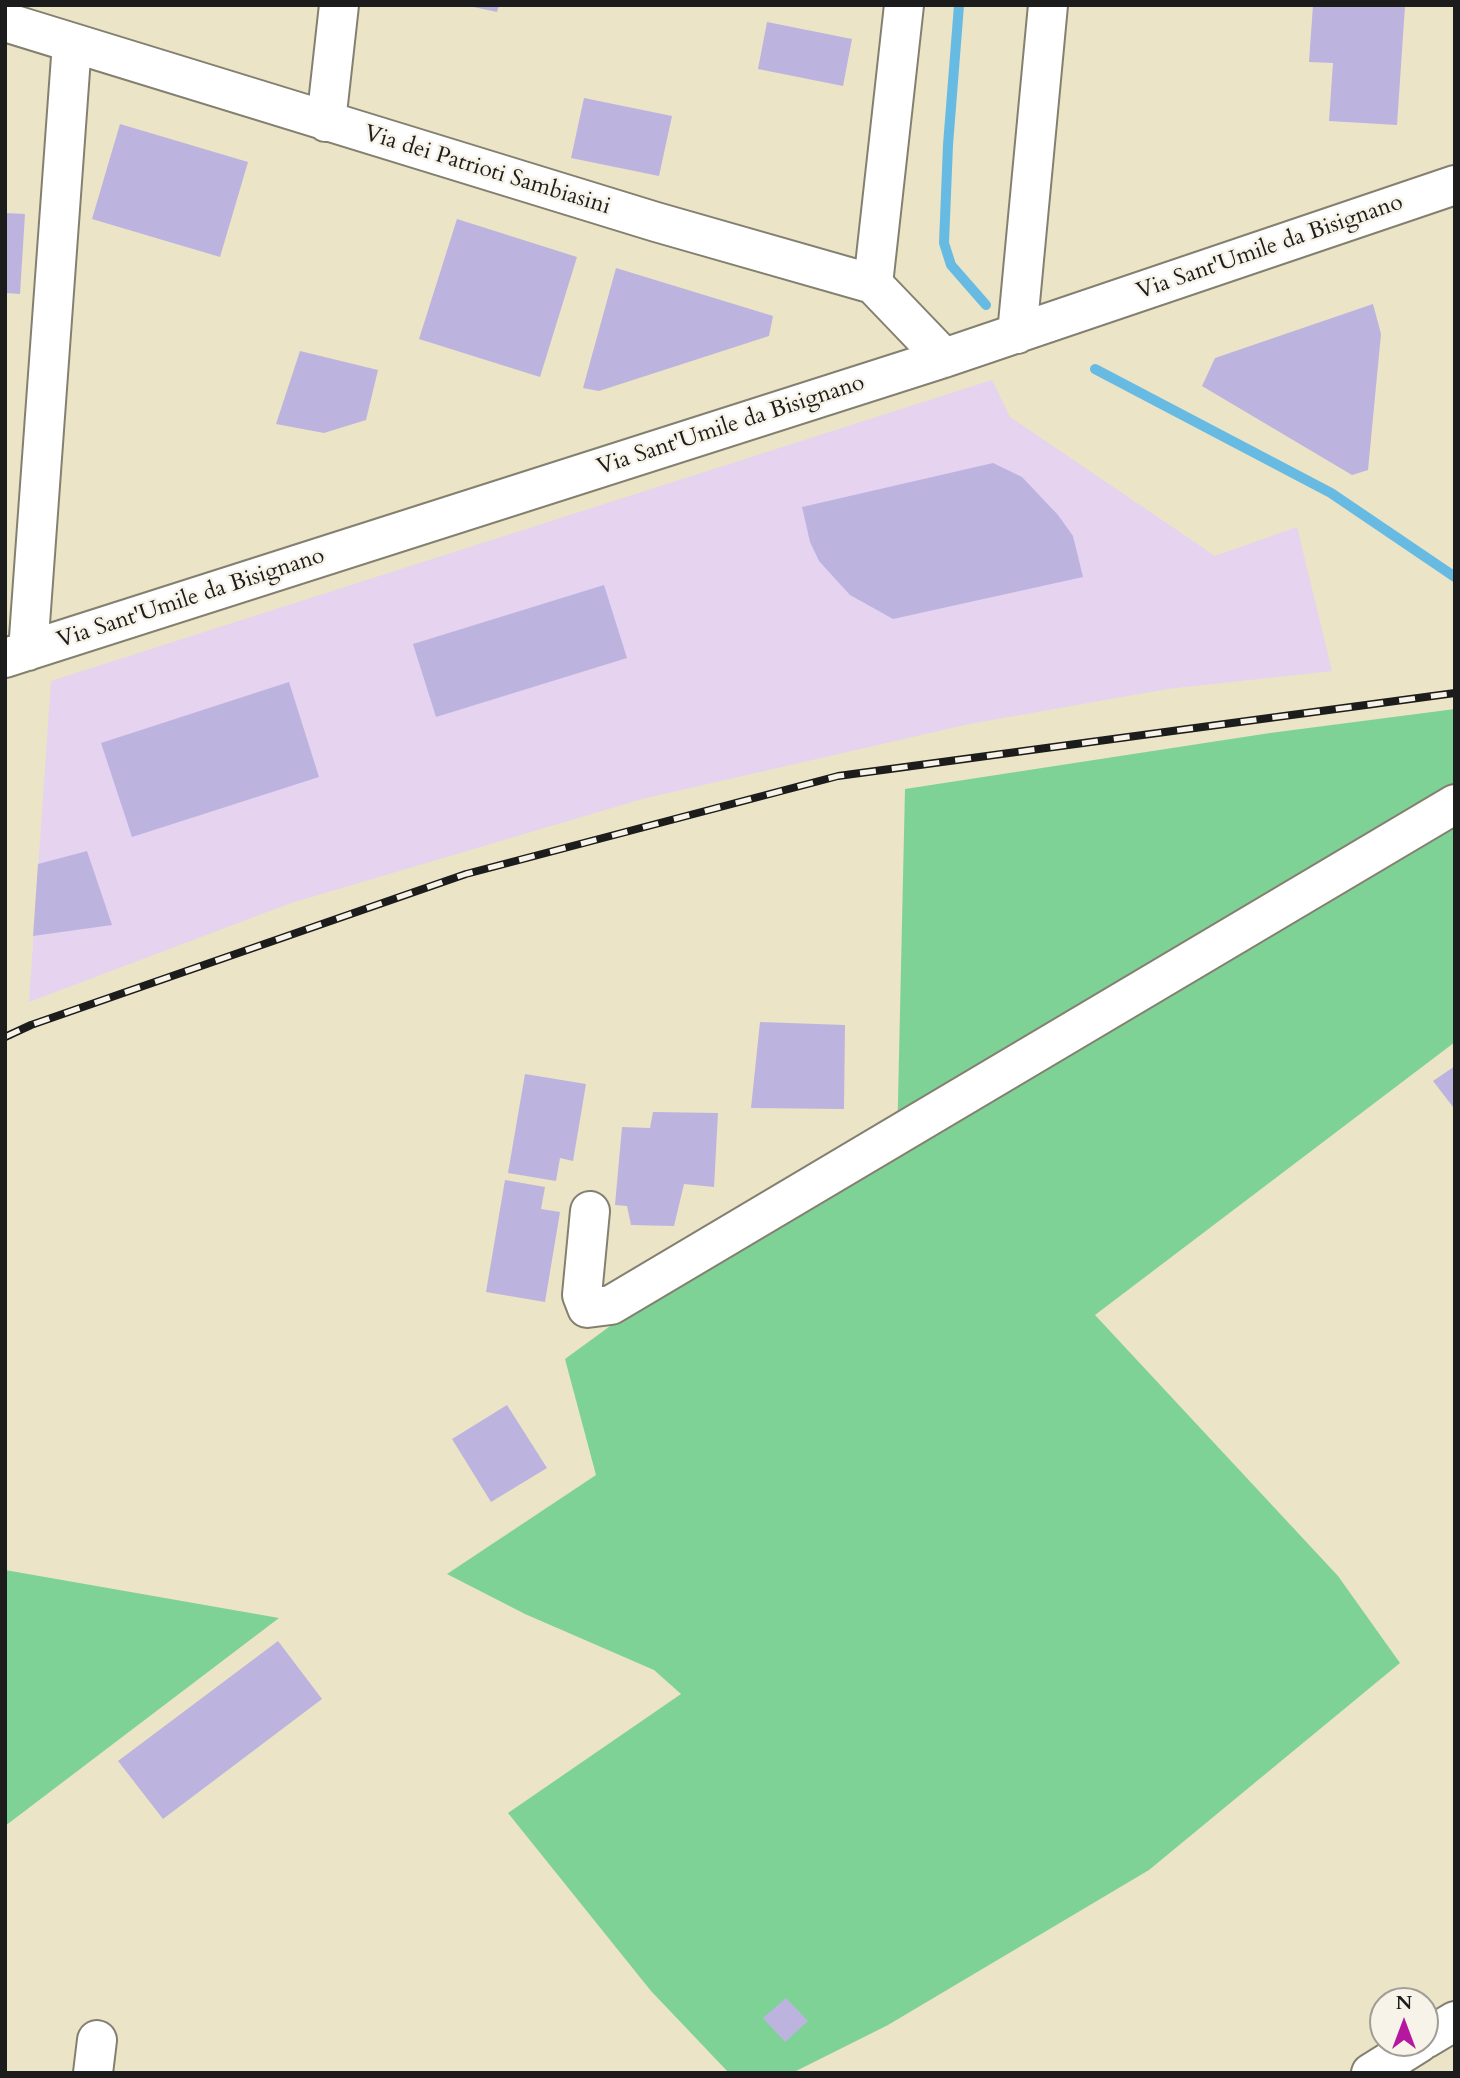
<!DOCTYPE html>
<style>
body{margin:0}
#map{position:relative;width:1460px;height:2078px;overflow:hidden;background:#ebe4c6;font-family:Cardo,serif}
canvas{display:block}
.frame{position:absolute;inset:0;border:7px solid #1c1c1c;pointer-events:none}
.north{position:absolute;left:1369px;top:1987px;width:70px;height:70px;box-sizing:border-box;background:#f7f3e8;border:2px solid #9f9d96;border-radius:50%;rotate:0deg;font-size:19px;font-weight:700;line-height:28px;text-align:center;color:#1c1c1c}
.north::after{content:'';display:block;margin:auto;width:24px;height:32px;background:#b5179e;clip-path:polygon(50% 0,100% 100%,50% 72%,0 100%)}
</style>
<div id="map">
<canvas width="1460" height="2078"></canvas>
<div class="frame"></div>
<div class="north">N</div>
</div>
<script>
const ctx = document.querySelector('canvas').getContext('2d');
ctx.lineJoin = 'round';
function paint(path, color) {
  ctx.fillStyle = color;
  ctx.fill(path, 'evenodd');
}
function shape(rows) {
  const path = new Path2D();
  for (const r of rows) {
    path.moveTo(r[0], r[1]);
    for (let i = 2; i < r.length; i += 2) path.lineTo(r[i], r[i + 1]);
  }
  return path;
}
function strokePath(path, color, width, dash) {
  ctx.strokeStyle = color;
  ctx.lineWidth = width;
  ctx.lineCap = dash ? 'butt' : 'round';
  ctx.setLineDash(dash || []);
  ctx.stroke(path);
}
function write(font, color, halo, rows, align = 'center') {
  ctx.font = font + ' Cardo,serif';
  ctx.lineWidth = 5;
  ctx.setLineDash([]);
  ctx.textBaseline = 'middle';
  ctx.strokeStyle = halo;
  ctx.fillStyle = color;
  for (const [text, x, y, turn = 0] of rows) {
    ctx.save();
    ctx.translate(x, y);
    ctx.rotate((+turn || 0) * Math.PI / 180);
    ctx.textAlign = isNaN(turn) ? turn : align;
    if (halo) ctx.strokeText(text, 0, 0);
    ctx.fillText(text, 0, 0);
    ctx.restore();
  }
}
const built = shape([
 [992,380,1010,417,1215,556,1297,527,1332,671,1167,689,969,724,642,799,291,903,29,1002,51,681]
]);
const green = shape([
 [1455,709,1455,1042,1095,1315,1338,1576,1400,1663,1149,1870,888,2025,792,2073,729,2073,651,1991,508,1813,681,1694,654,1670,525,1614,447,1574,596,1475,565,1359,639,1305,897,1145,905,789,1270,733],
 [5,1570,279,1618,5,1826]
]);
const stream = shape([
 [959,5,948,145,944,243,951,265,986,305],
 [1095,369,1331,493,1455,577]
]);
const building = shape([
 [464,5,499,5,497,12],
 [1313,5,1405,6,1397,125,1329,121,1333,63,1309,62],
 [767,22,852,39,843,86,758,69],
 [584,98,672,116,659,176,571,158],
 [120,124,248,162,220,257,92,219],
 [5,213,25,214,20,294,5,293],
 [457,219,577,257,540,377,419,339],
 [616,268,773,316,769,336,599,391,583,388],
 [1373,304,1381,334,1368,470,1352,475,1202,386,1215,358],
 [300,351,378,370,366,420,324,433,276,424],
 [993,463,1022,477,1058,515,1073,536,1083,577,893,619,850,595,819,561,810,542,802,507],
 [604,585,627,658,436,717,413,644],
 [289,682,319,777,132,837,101,743],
 [87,851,112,925,33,936,38,864],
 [760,1022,845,1025,844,1109,751,1108],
 [1455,1066,1455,1106,1453,1107,1433,1081],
 [525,1074,586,1084,573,1161,560,1158,556,1181,508,1173],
 [653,1112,718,1113,714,1187,684,1184,674,1226,631,1225,627,1206,615,1205,622,1127,650,1128],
 [505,1180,545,1187,541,1209,560,1212,545,1302,486,1292],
 [507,1405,547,1468,491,1502,452,1439],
 [278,1641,322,1699,163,1819,118,1761],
 [786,1998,808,2021,785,2042,763,2018]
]);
const minor = shape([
 [5,22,656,222,873,284,944,358],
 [326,122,339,5],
 [873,284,904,5],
 [1017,334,1048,5],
 [28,651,72,43],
 [5,658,944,358,1455,185],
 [590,1211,582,1295,587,1308,611,1305,1455,804],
 [1425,2039,1455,2021],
 [93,2073,97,2040],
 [1371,2073,1419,2043]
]);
const rail = shape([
 [5,1037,31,1025,466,874,838,776,1455,693]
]);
const streetNames = [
 ["Via dei Patrioti Sambiasini",487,171,17],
 ["Via Sant'Umile da Bisignano",1270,248,-19],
 ["Via Sant'Umile da Bisignano",731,426,-18],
 ["Via Sant'Umile da Bisignano",191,599,-18]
];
paint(built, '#e5d3f0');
paint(green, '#7fd295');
strokePath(stream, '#67bbe3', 10);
paint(building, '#bcb4df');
strokePath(minor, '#848071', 42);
strokePath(minor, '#fff', 38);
strokePath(rail, '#1c1c1c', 8);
strokePath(rail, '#f7f3e8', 5, [16]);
write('23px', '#1c1c1c', '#f7f3e8', streetNames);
</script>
